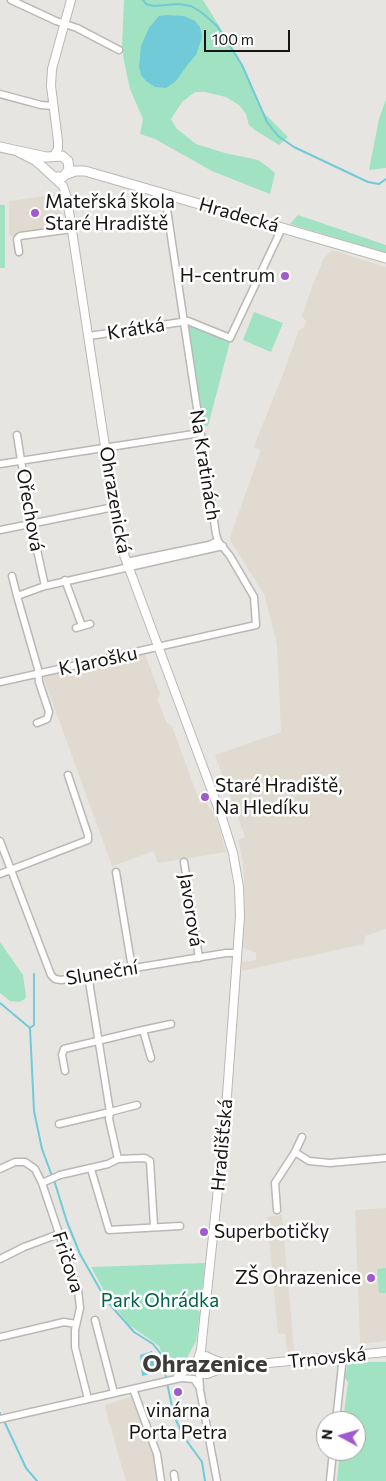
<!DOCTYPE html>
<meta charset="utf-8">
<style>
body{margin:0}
#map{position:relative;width:386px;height:1481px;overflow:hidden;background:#e7e5e2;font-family:Commissioner,sans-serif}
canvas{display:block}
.north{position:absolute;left:316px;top:1411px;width:50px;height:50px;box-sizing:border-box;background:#fff;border:1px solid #a2a2a1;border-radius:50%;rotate:276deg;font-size:14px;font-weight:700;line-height:20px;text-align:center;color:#171615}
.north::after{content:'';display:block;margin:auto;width:18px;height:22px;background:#a05acf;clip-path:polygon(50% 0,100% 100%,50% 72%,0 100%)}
.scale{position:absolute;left:204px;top:30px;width:86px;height:22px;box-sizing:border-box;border:2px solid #171615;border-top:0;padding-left:6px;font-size:15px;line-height:18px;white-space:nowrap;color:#171615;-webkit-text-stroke:4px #fff;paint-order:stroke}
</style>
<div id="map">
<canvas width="386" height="1481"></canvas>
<div class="north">N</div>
<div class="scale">100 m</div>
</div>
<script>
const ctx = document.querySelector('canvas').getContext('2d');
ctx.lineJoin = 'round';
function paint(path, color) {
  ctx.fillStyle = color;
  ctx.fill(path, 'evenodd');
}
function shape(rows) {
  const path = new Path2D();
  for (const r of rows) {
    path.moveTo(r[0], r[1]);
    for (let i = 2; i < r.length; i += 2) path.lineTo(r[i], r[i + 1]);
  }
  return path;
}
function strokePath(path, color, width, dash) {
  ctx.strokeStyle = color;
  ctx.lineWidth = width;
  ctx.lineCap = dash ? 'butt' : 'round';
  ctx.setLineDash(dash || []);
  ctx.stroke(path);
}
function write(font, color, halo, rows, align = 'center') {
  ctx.font = font + ' Commissioner,sans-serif';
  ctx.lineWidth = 5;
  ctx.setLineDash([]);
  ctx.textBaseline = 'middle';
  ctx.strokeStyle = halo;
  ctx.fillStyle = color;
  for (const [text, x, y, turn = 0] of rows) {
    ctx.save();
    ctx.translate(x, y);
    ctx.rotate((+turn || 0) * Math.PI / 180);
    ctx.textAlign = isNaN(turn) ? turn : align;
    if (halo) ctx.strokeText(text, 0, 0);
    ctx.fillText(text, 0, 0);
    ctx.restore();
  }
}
const built = shape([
 [59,194,63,225,61,228,9,236,9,201],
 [332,250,386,267,386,929,365,936,364,944,242,971,242,962,256,960,256,953,242,947,245,899,243,863,238,840,245,837,215,755,281,732,277,644,264,594,231,542,230,537,261,450,254,447,258,436,283,374,299,330,304,327,306,321,302,316,312,287,324,258],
 [145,654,160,694,157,699,167,723,172,726,200,803,206,801,209,808,213,811,219,827,226,852,158,863,154,851,112,866,43,676],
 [386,1208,386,1341,360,1344,355,1210],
 [282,1215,294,1350,287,1351,285,1334,278,1333,267,1217],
 [133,1396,154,1453,158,1481,126,1481,107,1415,105,1405]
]);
const green = shape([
 [124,0,203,0,239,58,260,109,288,137,279,145,255,130,249,125,246,114,239,105,226,97,205,92,195,92,182,102,171,119,176,128,196,144,225,153,258,160,268,167,275,173,270,194,212,171,155,139,140,134,143,119,130,89,124,61,122,46],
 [386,99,386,168,369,170,379,119],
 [0,205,5,205,5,268,0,268],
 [298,215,386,245,386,253,290,224],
 [254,312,283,323,271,352,243,340],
 [188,322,230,342,208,426,202,425,186,324],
 [0,942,23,975,26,996,25,999,19,1002,10,1001,0,993],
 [205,1263,201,1302,197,1307,196,1309,200,1312,196,1341,182,1367,178,1371,168,1373,159,1346,128,1324,107,1296,91,1267],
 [386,1268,386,1293,379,1293,377,1269],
 [348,1362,386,1362,386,1481,337,1481,340,1451,356,1451,356,1421,343,1421,348,1382,345,1378]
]);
const water = shape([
 [166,15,184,16,195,21,200,27,202,37,196,55,188,64,176,81,166,88,155,87,146,81,141,75,139,67,141,46,149,28,159,16],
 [152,1351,156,1362,157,1372,142,1376,140,1355]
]);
const stream = shape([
 [143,0,146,4,154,6,179,4,191,6,201,12,217,26,242,65,267,122,278,136,294,147,368,182,379,184,386,179],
 [0,1003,30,1028,34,1111,42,1149,52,1176],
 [30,1028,34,1025,34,974],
 [54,1180,67,1222,80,1254,106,1300,134,1332,153,1344,161,1354,174,1416,184,1437,202,1462,205,1481],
 [0,1413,0,1414],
 [5,1423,26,1468,37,1481]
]);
const minor = shape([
 [11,0,56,21,77,28,119,50],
 [0,94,41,105,53,106],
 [19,252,17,239,20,236,72,229],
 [89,336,188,321,230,338,282,228],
 [17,435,31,523,45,586,17,596,38,669,39,682,49,712,47,719,37,723],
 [0,464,200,433],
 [0,530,114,507],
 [126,562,209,545,218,541],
 [12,576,17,596],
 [65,580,82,626],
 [45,586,223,546],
 [76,628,90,624],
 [0,682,256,625,254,597,230,556,218,541,216,534,166,203,167,195],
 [0,841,51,975,55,979,61,980,226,953,237,953],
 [184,862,199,958],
 [116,872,132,968],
 [0,874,88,840,88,835,68,775],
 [151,1058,143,1030,171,1024],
 [65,1071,62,1055,64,1049,143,1030],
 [137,1105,110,1112,109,1119,118,1159,145,1158,150,1161,154,1226],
 [59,1124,110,1112,88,975],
 [302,1137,295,1152,309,1161,330,1163,386,1158],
 [0,1169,15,1162,25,1162,35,1169,42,1183,78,1290,80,1308,75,1330,75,1347,88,1399],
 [91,1169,109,1230,180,1226],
 [42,1183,60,1175,108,1164,118,1159],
 [277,1210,275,1183,295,1152],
 [0,1259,24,1247,59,1234],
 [95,1320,114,1393],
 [0,1337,64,1322,76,1324],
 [199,1372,200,1390,217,1481],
 [177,1377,192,1367,196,1362],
 [133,1389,157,1454,161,1481],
 [0,1419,181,1378,194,1379,200,1388],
 [336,1421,343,1356],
 [174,1474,175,1481],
 [330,1481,333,1451]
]);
const tertiary = shape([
 [54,156,58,149,58,141,51,86,52,69,71,0],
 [52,176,63,186,67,198,120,544,222,818,233,853,239,887,240,916,225,1123,205,1311,201,1350,198,1359],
 [212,1359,220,1362,258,1364,386,1352],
 [211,1372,214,1367,212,1359,206,1356,199,1358,196,1362,196,1368,203,1374,207,1374,220,1369,247,1368]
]);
const secondary = shape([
 [0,147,46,157,62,156,68,161,69,170,63,177,54,177,35,160,19,152],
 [67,174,75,171,85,171,386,258]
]);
const markers = [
 [35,213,5,"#a05acf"],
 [285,276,5,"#a05acf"],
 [205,797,5,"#a05acf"],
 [204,1232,5,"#a05acf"],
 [371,1278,5,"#a05acf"],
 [178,1392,5,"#a05acf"]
];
const poiNames = [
 ["Mateřská škola",45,202],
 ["Staré Hradiště",45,224],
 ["H-centrum",275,276,"right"],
 ["Staré Hradiště,",215,786],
 ["Na Hledíku",215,808],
 ["Superbotičky",214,1232],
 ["ZŠ Ohrazenice",361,1278,"right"],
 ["vinárna",178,1411,"center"],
 ["Porta Petra",178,1433,"center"]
];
const streetNames = [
 ["Hradecká",239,215,16],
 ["Krátká",136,329,-9],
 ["Na Kratinách",205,465,81],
 ["Ohrazenická",115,500,80],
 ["Ořechová",30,510,80],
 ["K Jarošku",98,661,-12],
 ["Javorová",191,910,81],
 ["Sluneční",102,973,-9],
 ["Hradišťská",222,1145,-85],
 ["Fričova",68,1262,72],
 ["Trnovská",327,1358,-6]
];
const parkNames = [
 ["Park Ohrádka",160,1301]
];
const districtNames = [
 ["Ohrazenice",205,1364]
];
paint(built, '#e1dad0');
paint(green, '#a0e2c2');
paint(water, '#71cad7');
strokePath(stream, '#71cad7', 2);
strokePath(minor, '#bab8b5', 9);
strokePath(tertiary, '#bab8b5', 10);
strokePath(secondary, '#bab8b5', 11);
strokePath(minor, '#fff', 6);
strokePath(tertiary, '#fff', 8);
strokePath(secondary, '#fff', 9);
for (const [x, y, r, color] of markers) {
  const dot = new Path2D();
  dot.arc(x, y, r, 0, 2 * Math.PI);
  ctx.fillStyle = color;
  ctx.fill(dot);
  strokePath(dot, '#fff', 2);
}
write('19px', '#171615', '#fff', poiNames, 'left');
write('19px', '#171615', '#fff', streetNames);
write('19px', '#016243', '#fff', parkNames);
write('bold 24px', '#3e3c39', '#fff', districtNames);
</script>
